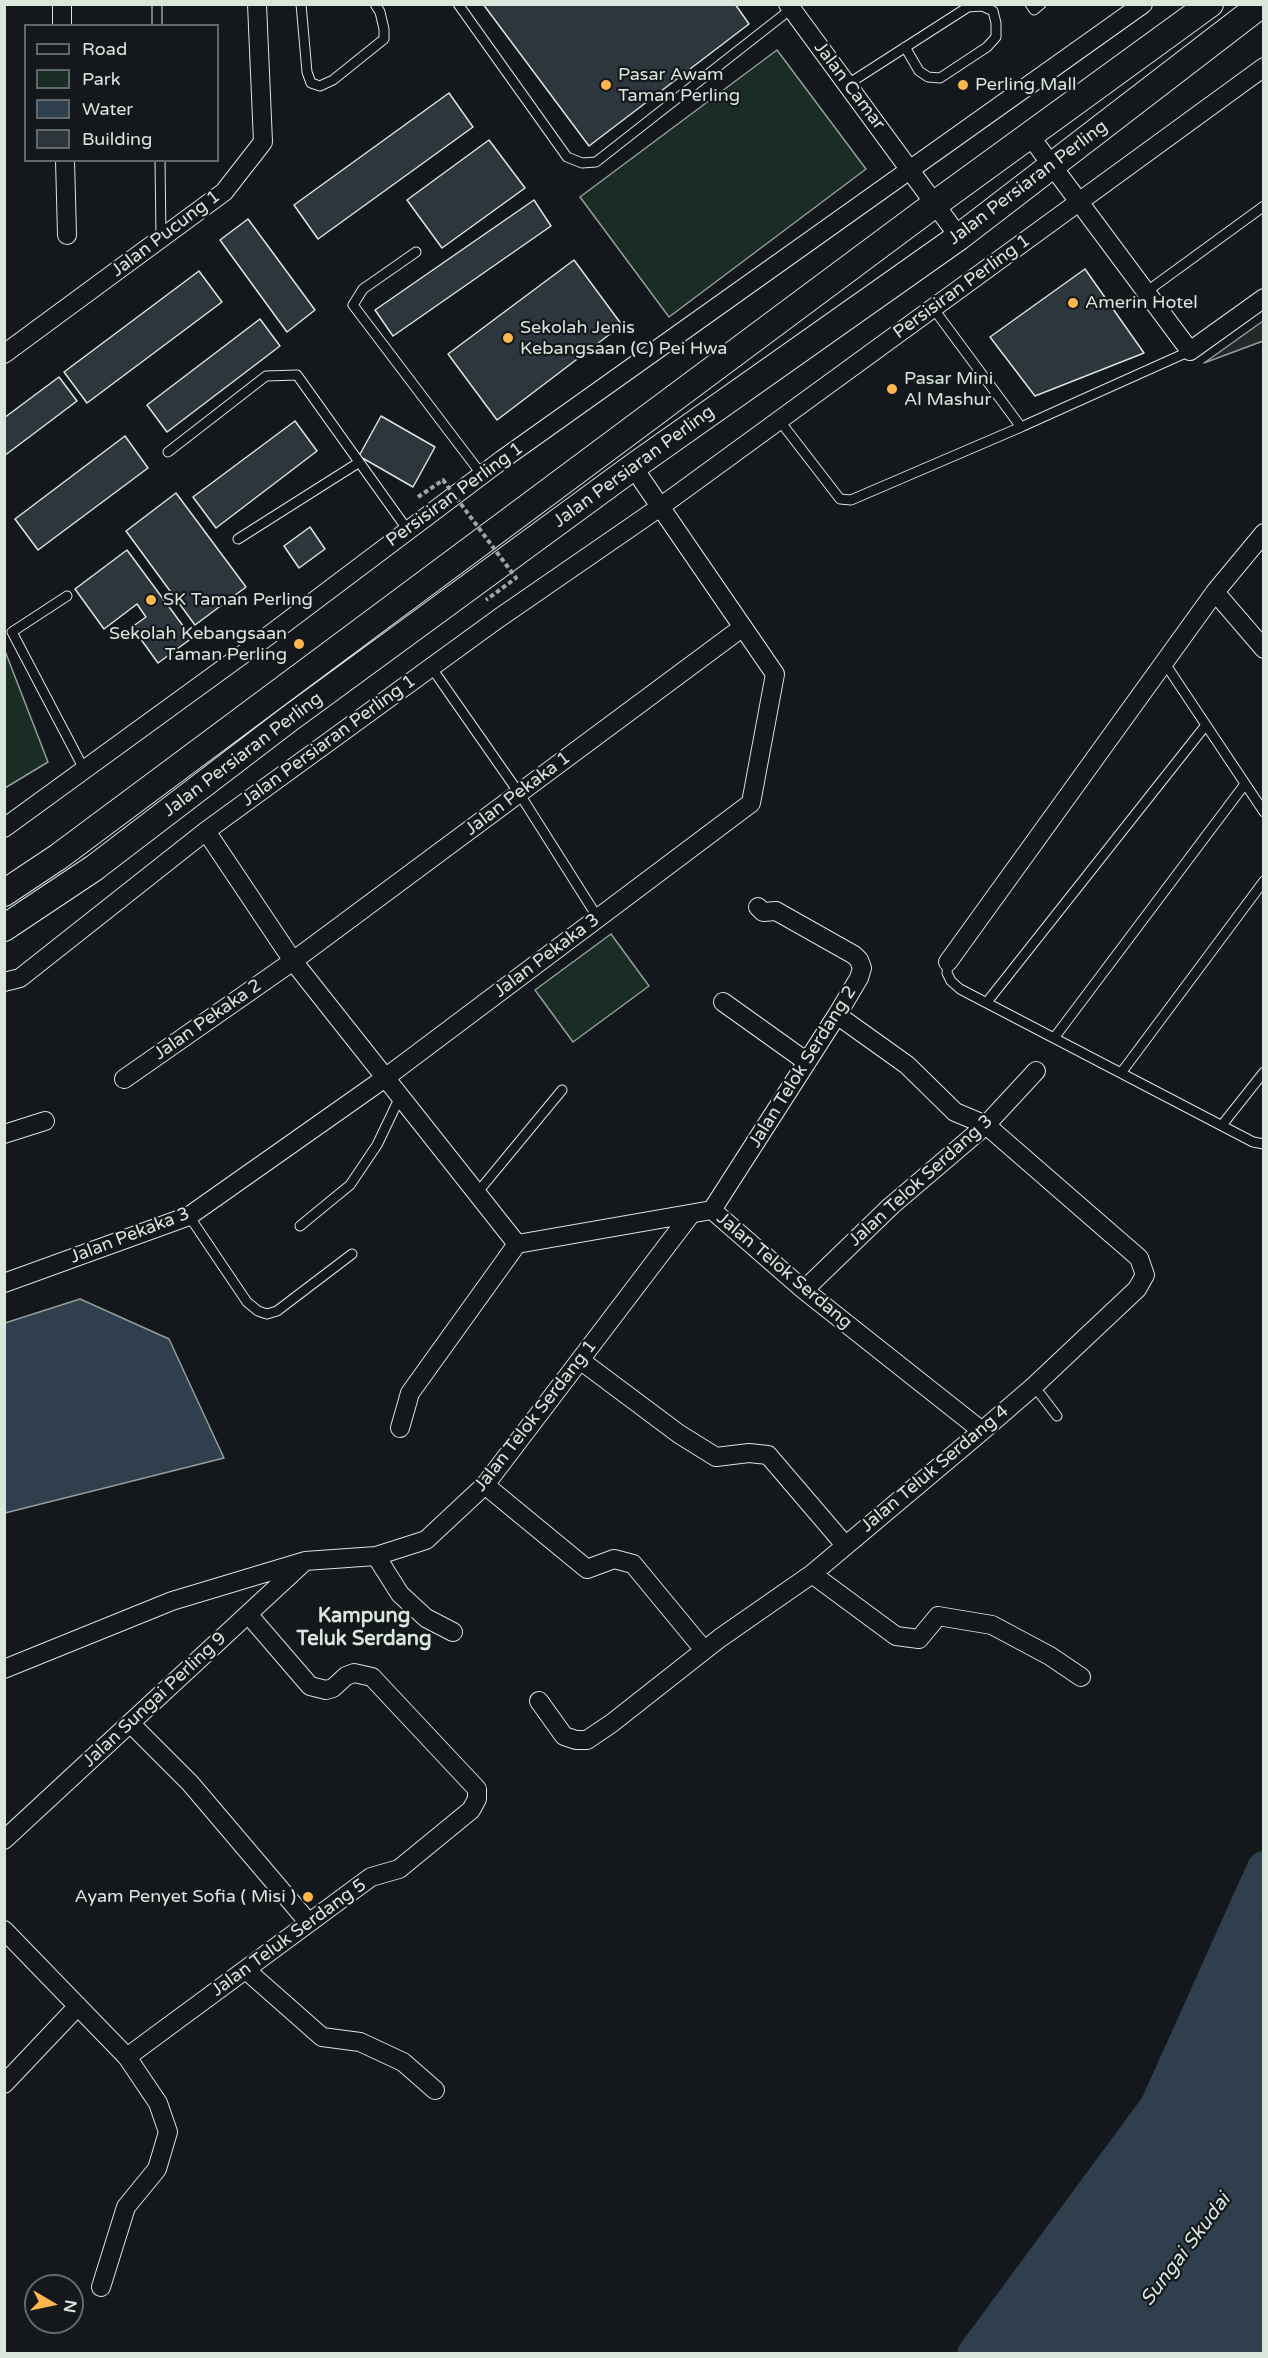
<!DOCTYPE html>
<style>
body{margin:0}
#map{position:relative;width:1268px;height:2358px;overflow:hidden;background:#14181c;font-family:"Varela Round",sans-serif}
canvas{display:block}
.frame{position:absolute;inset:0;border:6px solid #d8e6dc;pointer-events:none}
.legend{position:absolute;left:24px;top:24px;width:195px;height:138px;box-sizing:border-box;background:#14181c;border:2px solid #626a69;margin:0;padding:8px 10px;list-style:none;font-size:18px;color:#d8e6dc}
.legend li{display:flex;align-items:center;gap:12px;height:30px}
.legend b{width:30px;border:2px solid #626a69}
.north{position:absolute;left:24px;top:2274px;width:60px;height:60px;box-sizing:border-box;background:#14181c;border:2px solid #626a69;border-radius:50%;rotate:99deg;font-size:16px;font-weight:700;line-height:24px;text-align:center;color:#d8e6dc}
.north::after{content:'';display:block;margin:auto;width:21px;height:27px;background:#ffb74d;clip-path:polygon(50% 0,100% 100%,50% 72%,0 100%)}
</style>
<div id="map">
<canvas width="1268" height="2358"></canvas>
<div class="frame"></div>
<ul class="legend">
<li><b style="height:8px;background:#14181c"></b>Road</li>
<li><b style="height:16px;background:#1a2d24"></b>Park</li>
<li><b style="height:16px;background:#2f3f4d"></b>Water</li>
<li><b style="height:16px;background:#2c363c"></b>Building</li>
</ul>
<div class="north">N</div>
</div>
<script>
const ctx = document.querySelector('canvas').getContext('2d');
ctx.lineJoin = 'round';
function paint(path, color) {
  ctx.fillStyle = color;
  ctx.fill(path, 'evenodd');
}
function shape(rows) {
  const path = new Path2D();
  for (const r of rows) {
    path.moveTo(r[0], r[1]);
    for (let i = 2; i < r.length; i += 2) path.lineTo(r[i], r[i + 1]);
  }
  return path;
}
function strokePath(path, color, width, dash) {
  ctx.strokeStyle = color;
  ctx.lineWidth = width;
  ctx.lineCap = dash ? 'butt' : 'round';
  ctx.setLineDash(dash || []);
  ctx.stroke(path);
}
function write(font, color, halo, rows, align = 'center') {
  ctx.font = font + ' "Varela Round",sans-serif';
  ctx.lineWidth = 4.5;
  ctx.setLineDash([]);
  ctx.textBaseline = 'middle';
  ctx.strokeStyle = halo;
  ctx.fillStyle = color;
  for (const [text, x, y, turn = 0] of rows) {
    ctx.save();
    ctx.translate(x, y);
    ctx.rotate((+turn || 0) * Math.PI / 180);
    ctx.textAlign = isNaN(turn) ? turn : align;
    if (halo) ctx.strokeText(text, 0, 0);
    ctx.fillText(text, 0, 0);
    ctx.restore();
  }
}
const green = shape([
 [777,50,866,169,669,317,580,197,777,50],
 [5,651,48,762,5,788,4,788,5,651],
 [611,934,649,986,573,1042,535,990,611,934]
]);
const parking = shape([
 [1263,321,1263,341,1204,363,1263,321]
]);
const water = shape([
 [80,1299,169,1339,224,1458,5,1513,5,1323,80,1299],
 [1263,1868,1263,2331,1247,2353,974,2353,1157,2106,1263,1868]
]);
const river = shape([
 [974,2354,1157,2106,1264,1868],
 [1247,2354,1264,2331]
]);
const building = shape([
 [483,4,735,4,749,24,589,146,483,4],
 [449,93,473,127,318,239,294,205,449,93],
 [489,140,525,188,442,248,407,200,489,140],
 [534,200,551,226,393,336,375,310,534,200],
 [248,219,315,310,287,332,220,240,248,219],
 [574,260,622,325,497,420,448,354,574,260],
 [1085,269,1144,353,1035,396,990,337,1085,269],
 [199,271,222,302,87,403,64,372,199,271],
 [260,319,280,346,167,432,147,405,260,319],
 [59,377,77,401,4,456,4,418,59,377],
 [381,416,435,447,413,487,359,456,381,416],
 [295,421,317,451,216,528,193,497,295,421],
 [125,436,148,468,38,550,15,519,125,436],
 [176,493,246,587,195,625,126,531,176,493],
 [310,527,325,549,299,568,284,546,310,527],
 [127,550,192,638,158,663,132,627,146,617,137,604,104,629,75,589,127,550]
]);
const service = shape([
 [157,4,157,26],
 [301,4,307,72,311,83,320,86,333,80,384,39,384,29,380,12,375,4],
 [458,4,567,157,582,163,596,162,791,9],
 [1030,4,1034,10,1041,4],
 [848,84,968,7,982,6,993,11,996,23,996,37,987,47,940,78,928,77,919,71,905,47],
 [160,160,161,238],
 [416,252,363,289,353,305,482,475],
 [1146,292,1264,206],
 [933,308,1021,427,1190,351],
 [779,420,840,499,851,500,1021,427],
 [168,452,266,376,297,375,407,529],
 [238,539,358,463],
 [67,596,12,632,85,771],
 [1164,662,1264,812],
 [431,667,519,793,598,918],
 [948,962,947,973,951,981,960,989,1253,1142,1264,1144],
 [987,1002,1206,725],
 [1054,1038,1245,784],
 [1121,1073,1264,881],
 [1222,1125,1264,1072],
 [477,1193,562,1090],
 [189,1216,247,1302,258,1311,267,1314,277,1311,352,1254],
 [300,1226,350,1185,377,1145,400,1097],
 [1034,1386,1057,1416]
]);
const minor = shape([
 [62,4,62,26],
 [788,4,959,237],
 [1030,136,1190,351,1264,298],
 [65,160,67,235],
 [4,354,224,192,263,142,257,4],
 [1215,592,1264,649],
 [4,828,264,639,503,459,1143,4],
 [206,831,293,961,517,1244],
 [948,962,1215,592,1264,533],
 [4,982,20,978,206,831,499,618,660,507,1264,67],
 [723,1002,807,1062],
 [124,1079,293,961,743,627],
 [4,1134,45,1121],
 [712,1210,837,1015,859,978,862,968,859,960,854,955,776,911,763,912,758,907],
 [517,1244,712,1210,804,1290,982,1431],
 [4,1283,189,1216,385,1078,751,803,775,674,633,467],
 [804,1290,891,1206,986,1125,1036,1071],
 [580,1360,679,1434,716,1457,749,1453,768,1455,845,1545],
 [400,1428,410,1393,517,1244],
 [485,1485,587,1569,614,1559,633,1564,704,1650],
 [376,1556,400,1594,426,1618,453,1632],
 [812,1574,896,1636,919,1639,938,1616,992,1625,1050,1656,1081,1677],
 [4,1669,172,1601,305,1561,376,1556,426,1540,485,1485,691,1214],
 [539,1701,564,1736,576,1740,587,1740,612,1723,720,1638,812,1574,982,1431,1034,1386,1137,1289,1145,1275,1139,1258,986,1125,955,1112,907,1065,837,1015],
 [130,1723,190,1783,309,1923],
 [4,1840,302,1564],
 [4,1930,127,2057,158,2103,168,2132,157,2169,126,2207,101,2287],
 [246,1970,322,2037,360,2042,403,2062,435,2090],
 [127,2057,371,1877,399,1869,471,1810,477,1799,477,1789,372,1677,354,1673,346,1676,333,1688,326,1690,310,1686,248,1614],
 [4,2084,78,2006]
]);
const secondary = shape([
 [4,893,58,857,935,204,1210,4],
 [4,928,94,868,289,719,633,467,959,237,1262,4]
]);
const pathBridge = shape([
 [418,497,443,480,516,578,486,600]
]);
const markers = [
 [606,85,6,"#ffb74d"],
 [963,85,6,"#ffb74d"],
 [1073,303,6,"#ffb74d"],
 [508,338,6,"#ffb74d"],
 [892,389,6,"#ffb74d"],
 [151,600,6,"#ffb74d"],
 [299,644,6,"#ffb74d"],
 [308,1897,6,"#ffb74d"]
];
const poiNames = [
 ["Pasar Awam",618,75],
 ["Taman Perling",618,96],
 ["Perling Mall",975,85],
 ["Amerin Hotel",1085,303],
 ["Sekolah Jenis",520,328],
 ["Kebangsaan (C) Pei Hwa",520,349],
 ["Pasar Mini",904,379],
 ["Al Mashur",904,400],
 ["SK Taman Perling",163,600],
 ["Sekolah Kebangsaan",287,634,"right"],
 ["Taman Perling",287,655,"right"],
 ["Ayam Penyet Sofia ( Misi )",296,1897,"right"]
];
const streetNames = [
 ["Jalan Camar",849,86,53],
 ["Jalan Persiaran Perling",1028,183,-37],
 ["Jalan Pucung 1",166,234,-37],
 ["Persisiran Perling 1",962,287,-36],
 ["Jalan Persiaran Perling",634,467,-36],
 ["Persisiran Perling 1",455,495,-36],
 ["Jalan Persiaran Perling 1",329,741,-36],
 ["Jalan Persiaran Perling",243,755,-37],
 ["Jalan Pekaka 1",518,794,-37],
 ["Jalan Pekaka 3",547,956,-37],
 ["Jalan Pekaka 2",208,1020,-35],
 ["Jalan Telok Serdang 2",803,1067,-58],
 ["Jalan Telok Serdang 3",921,1181,-42],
 ["Jalan Pekaka 3",130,1236,-21],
 ["Jalan Telok Serdang",784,1271,40],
 ["Jalan Telok Serdang 1",536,1416,-52],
 ["Jalan Teluk Serdang 4",935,1469,-40],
 ["Jalan Sungai Perling 9",155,1700,-43],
 ["Jalan Teluk Serdang 5",289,1938,-36]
];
const neighbourhoodNames = [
 ["Kampung",364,1617],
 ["Teluk Serdang",364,1640]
];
const waterNames = [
 ["Sungai Skudai",1186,2250,-53]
];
paint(green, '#1a2d24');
strokePath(green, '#939e99', 1.5);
paint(parking, '#24282b');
strokePath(parking, '#939e99', 1.5);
paint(water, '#2f3f4d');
strokePath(water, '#939e99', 1.5);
strokePath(river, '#2f3f4d', 34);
paint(building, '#2c363c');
strokePath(building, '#d8e6dc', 1.5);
strokePath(service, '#d8e6dc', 11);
strokePath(minor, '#d8e6dc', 20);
strokePath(secondary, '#d8e6dc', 28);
strokePath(service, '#14181c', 9);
strokePath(minor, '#14181c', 18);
strokePath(secondary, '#14181c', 26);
strokePath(pathBridge, '#9da8a2', 4, [4.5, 3]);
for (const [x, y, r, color] of markers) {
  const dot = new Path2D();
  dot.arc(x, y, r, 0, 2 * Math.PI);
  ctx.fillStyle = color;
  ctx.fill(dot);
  strokePath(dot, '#14181c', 2);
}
write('18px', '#d8e6dc', '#14181c', poiNames, 'left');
write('18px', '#d8e6dc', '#14181c', streetNames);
write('bold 20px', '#d8e6dc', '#14181c', neighbourhoodNames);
write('italic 20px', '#d8e6dc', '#14181c', waterNames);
</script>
